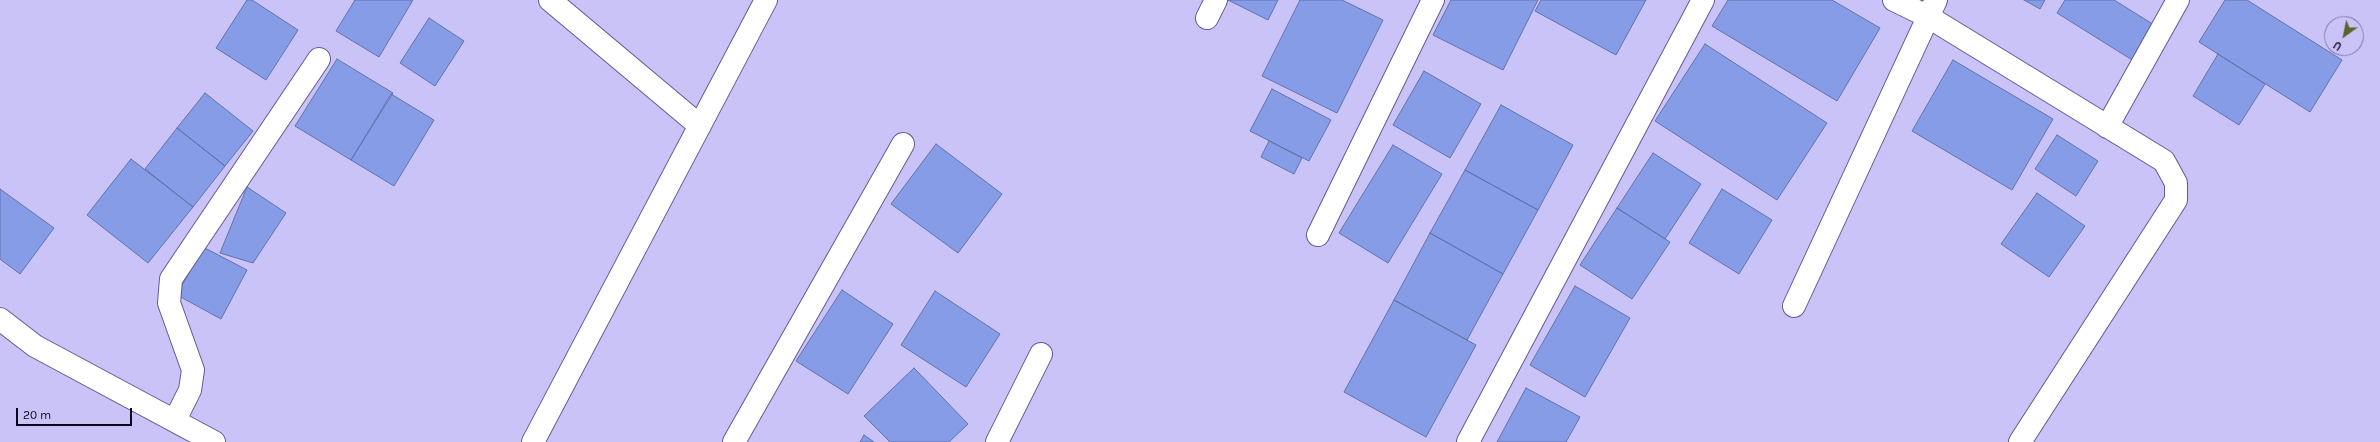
<!DOCTYPE html>
<style>
body{margin:0}
#map{position:relative;width:2380px;height:442px;overflow:hidden;background:#cac3f8;font-family:Karla,sans-serif}
canvas{display:block}
.north{position:absolute;left:2324px;top:16px;width:40px;height:40px;box-sizing:border-box;background:#cac3f8;border:1px solid #7e78a1;border-radius:50%;rotate:213deg;font-size:11px;font-weight:700;line-height:16px;text-align:center;color:#0d081e}
.north::after{content:'';display:block;margin:auto;width:14px;height:18px;background:#5e612e;clip-path:polygon(50% 0,100% 100%,50% 72%,0 100%)}
.scale{position:absolute;left:16px;top:408px;width:116px;height:18px;box-sizing:border-box;border:2px solid #0d081e;border-top:0;padding-left:5px;font-size:12px;line-height:14px;white-space:nowrap;color:#0d081e;-webkit-text-stroke:3px #cac3f8;paint-order:stroke}
</style>
<div id="map">
<canvas width="2380" height="442"></canvas>
<div class="north">U</div>
<div class="scale">20 m</div>
</div>
<script>
const ctx = document.querySelector('canvas').getContext('2d');
ctx.lineJoin = 'round';
function paint(path, color) {
  ctx.fillStyle = color;
  ctx.fill(path, 'evenodd');
}
function shape(rows) {
  const path = new Path2D();
  for (const r of rows) {
    path.moveTo(r[0], r[1]);
    for (let i = 2; i < r.length; i += 2) path.lineTo(r[i], r[i + 1]);
  }
  return path;
}
function strokePath(path, color, width, dash) {
  ctx.strokeStyle = color;
  ctx.lineWidth = width;
  ctx.lineCap = dash ? 'butt' : 'round';
  ctx.setLineDash(dash || []);
  ctx.stroke(path);
}
const building = shape([
 [247,0,252,0,298,30,266,80,216,48,247,0],
 [355,0,413,0,379,57,336,31,355,0],
 [1228,0,1278,0,1268,20,1228,0],
 [1300,0,1342,0,1383,20,1337,113,1262,76,1300,0],
 [1451,0,1538,0,1503,70,1433,35,1451,0],
 [1541,0,1646,0,1616,55,1535,11,1541,0],
 [1728,0,1832,0,1880,28,1837,101,1712,26,1728,0],
 [2024,0,2045,0,2040,9,2024,0],
 [2065,0,2114,0,2159,28,2137,63,2057,13,2065,0],
 [2225,0,2247,0,2342,60,2310,112,2199,42,2225,0],
 [429,18,464,41,435,86,400,63,429,18],
 [1705,44,1827,123,1777,200,1655,121,1705,44],
 [2218,54,2265,84,2239,125,2193,96,2218,54],
 [337,59,393,93,351,160,295,126,337,59],
 [1953,60,2053,119,2012,190,1912,131,1953,60],
 [1424,71,1481,104,1450,158,1393,125,1424,71],
 [1272,89,1331,120,1309,161,1250,131,1272,89],
 [205,93,253,131,225,166,177,128,205,93],
 [391,94,434,120,394,186,351,160,391,94],
 [1501,105,1573,145,1538,210,1465,170,1501,105],
 [177,128,225,166,193,207,145,169,177,128],
 [2057,135,2098,161,2076,196,2035,169,2057,135],
 [1269,141,1302,158,1294,174,1261,157,1269,141],
 [936,144,1002,194,958,253,891,204,936,144],
 [1393,145,1442,174,1388,263,1339,233,1393,145],
 [1653,153,1701,184,1665,239,1617,208,1653,153],
 [131,159,193,207,148,263,87,215,131,159],
 [1465,170,1538,210,1503,274,1430,233,1465,170],
 [247,187,286,213,253,263,220,253,247,187],
 [0,189,54,228,20,274,0,259,0,189],
 [1722,189,1772,220,1739,274,1689,243,1722,189],
 [2037,193,2085,226,2049,277,2001,244,2037,193],
 [1617,208,1670,242,1632,299,1580,265,1617,208],
 [1430,233,1503,274,1467,340,1394,300,1430,233],
 [203,247,247,270,221,319,177,295,203,247],
 [1575,286,1630,318,1585,397,1530,365,1575,286],
 [842,290,893,324,848,394,796,361,842,290],
 [935,291,1000,334,966,387,901,345,935,291],
 [1394,300,1476,345,1426,437,1344,392,1394,300],
 [914,368,968,424,949,442,890,442,864,416,914,368],
 [1526,388,1580,417,1566,442,1497,442,1526,388],
 [864,435,874,442,860,442,864,435]
]);
const minor = shape([
 [550,0,700,126],
 [1894,0,1927,16,2164,161,2176,183,2176,200,2020,442],
 [1207,18,1216,0],
 [2107,127,2178,0],
 [1318,235,1433,0],
 [1794,306,1936,0],
 [0,319,35,346,214,442],
 [175,420,190,390,193,370,169,303,171,279,319,59],
 [533,442,766,0],
 [734,442,903,144],
 [997,442,1041,354],
 [1468,442,1703,0]
]);
paint(building, '#879ce6');
strokePath(building, '#6172ad', 1);
strokePath(minor, '#645995', 24);
strokePath(minor, '#fff', 22);
</script>
